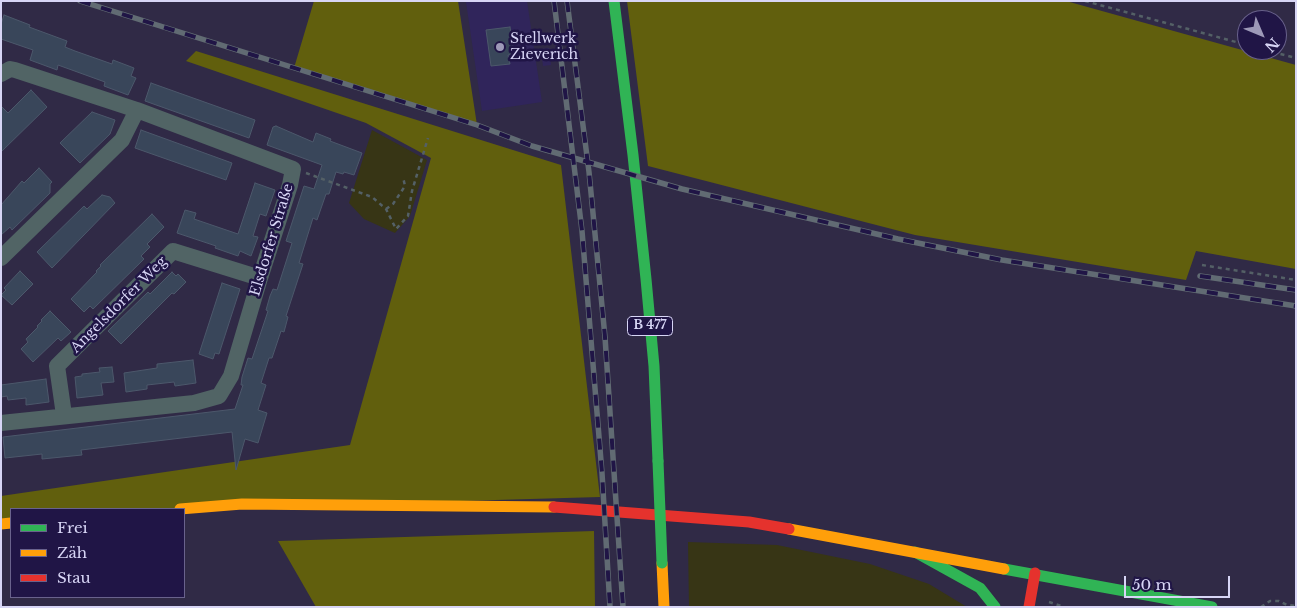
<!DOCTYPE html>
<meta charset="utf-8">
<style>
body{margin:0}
#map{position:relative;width:1297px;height:608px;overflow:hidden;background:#302a46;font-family:"Libre Baskerville",serif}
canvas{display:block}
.frame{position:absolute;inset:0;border:2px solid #d7d5f5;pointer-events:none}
.legend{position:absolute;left:10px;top:508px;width:175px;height:90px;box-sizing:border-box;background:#201546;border:1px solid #69628c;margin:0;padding:6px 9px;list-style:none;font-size:15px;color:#d7d5f5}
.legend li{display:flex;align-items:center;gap:10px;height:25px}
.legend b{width:25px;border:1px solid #69628c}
.north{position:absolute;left:1237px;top:10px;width:50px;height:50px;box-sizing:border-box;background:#201546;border:1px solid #69628c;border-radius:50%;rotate:135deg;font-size:14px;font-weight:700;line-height:20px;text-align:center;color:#d7d5f5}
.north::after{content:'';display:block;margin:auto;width:18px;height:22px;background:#9d99b8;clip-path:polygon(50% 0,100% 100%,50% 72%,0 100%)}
.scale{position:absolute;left:1124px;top:576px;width:106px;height:22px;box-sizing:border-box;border:2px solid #d7d5f5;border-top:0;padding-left:6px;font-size:15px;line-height:18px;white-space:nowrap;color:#d7d5f5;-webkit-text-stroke:4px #201546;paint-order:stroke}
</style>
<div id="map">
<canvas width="1297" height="608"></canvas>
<div class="frame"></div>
<ul class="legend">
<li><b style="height:6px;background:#30b455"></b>Frei</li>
<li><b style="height:6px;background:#ff9f0a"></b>Zäh</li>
<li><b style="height:6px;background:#e5322d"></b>Stau</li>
</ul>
<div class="north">N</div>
<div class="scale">50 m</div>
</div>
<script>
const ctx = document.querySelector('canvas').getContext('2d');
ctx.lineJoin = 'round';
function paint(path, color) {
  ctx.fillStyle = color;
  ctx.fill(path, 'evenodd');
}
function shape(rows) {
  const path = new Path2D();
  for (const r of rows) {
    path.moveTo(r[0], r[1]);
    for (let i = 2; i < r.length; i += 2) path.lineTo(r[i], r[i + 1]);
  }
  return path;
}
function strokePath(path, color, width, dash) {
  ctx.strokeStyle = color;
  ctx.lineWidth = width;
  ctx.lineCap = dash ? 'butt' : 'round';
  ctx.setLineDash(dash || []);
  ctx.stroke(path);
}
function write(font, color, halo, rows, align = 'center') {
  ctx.font = font + ' "Libre Baskerville",serif';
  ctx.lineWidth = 5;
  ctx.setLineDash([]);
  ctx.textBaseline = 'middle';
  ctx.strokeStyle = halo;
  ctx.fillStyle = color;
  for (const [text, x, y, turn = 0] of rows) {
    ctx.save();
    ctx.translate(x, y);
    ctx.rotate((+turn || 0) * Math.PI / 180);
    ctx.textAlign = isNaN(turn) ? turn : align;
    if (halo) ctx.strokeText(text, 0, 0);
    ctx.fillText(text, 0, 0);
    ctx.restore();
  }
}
const built = shape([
 [474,1,527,1,542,102,482,111,466,2],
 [549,48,551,65,543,66,541,49]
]);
const green = shape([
 [372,130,427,160,410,216,395,233,364,219,349,203],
 [688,542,777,545,870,564,929,584,967,607,689,607]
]);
const forest = shape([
 [314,1,458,1,477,125,294,68],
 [627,1,1066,1,1296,65,1296,269,1196,251,1186,280,915,235,648,166],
 [196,51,561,165,600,497,184,509,11,509,11,518,1,519,1,496,350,445,431,158,366,123,186,61],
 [594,531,595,607,316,607,278,541]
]);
const building = shape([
 [4,15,30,25,29,27,67,41,65,47,75,51,112,64,113,60,134,68,131,76,136,78,128,95,104,86,105,82,58,65,57,70,30,60,33,50,1,39,1,24,4,15],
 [510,27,514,54,508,55,510,64,491,66,486,30,510,27],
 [151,83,255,120,249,138,145,101,151,83],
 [31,90,47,107,1,152,1,106,8,113,31,90],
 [92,112,115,120,110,134,80,163,60,143,92,112],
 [276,126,313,142,316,133,331,139,330,141,362,153,354,175,344,172,343,174,336,172,329,194,326,194,317,220,313,218,299,263,303,264,286,316,288,317,284,332,281,331,272,358,269,358,261,383,266,385,258,410,267,413,258,443,245,439,236,470,232,432,81,450,82,455,42,459,42,454,5,458,3,437,235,409,243,385,241,385,242,377,248,358,252,359,268,311,266,310,270,296,273,289,277,290,292,243,286,241,304,186,314,189,322,165,267,145,273,127,276,126],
 [141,130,232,163,226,180,135,148,141,130],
 [39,168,52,182,50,184,50,193,12,230,10,227,1,235,1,205,22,181,24,183,39,168],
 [255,183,275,190,266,216,260,214,253,236,258,237,251,256,240,251,238,256,215,248,216,246,177,233,185,210,196,213,194,219,238,234,255,183],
 [102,195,110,197,115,203,52,268,37,252,84,206,87,209,102,195],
 [152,214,164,227,147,244,150,247,141,256,144,259,93,309,90,306,84,312,71,299,97,272,96,271,101,266,100,265,152,214],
 [20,271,33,284,12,305,1,295,6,290,4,288,20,271],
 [172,272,176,276,178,274,186,282,174,294,172,293,121,344,108,331,148,292,150,294,172,272],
 [222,283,240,289,219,354,215,353,213,359,199,354,222,283],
 [50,311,71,332,61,341,58,338,33,362,21,349,28,342,26,339,38,327,37,326,42,321,41,320,50,311],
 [193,360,196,383,175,386,174,382,147,385,147,389,126,392,124,373,157,368,157,364,193,360],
 [112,367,114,382,101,383,103,395,77,398,75,377,82,376,82,374,100,372,99,368,112,367],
 [46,379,49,402,26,405,26,398,8,400,7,396,1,397,1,385,46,379]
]);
const path = shape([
 [1085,1,1247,45],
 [1265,50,1296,58],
 [306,173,372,197,386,209,396,229,408,216,412,191,428,138],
 [386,209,393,204,405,186,403,177],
 [1202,265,1296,280],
 [1049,602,1064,607],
 [1261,607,1270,601,1279,601,1287,605,1296,606]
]);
const street = shape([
 [1,74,10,69,15,70,137,110,293,169,290,185,260,278,231,376,219,396,194,403,1,423],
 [1,258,122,140,137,110],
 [64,415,57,366,173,251,260,278]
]);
const fast = shape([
 [614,1,633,155,646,279,654,366,658,461],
 [915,552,980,588,995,607],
 [1004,569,1212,607]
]);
const slow = shape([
 [180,509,242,504,554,507],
 [1,524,11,523],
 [789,529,1004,569],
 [662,563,664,607]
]);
const jam = shape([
 [554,507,749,522,789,529],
 [1029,607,1035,573]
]);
const rail = shape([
 [80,1,477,125,532,146,682,189,898,239,1002,260,1296,306],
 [554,1,582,231,602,473,610,607],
 [567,1,589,172,605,337,623,607],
 [1200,276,1296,290]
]);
const fastBridge = shape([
 [658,461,662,563]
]);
const markers = [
 [500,47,5,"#9d99b8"]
];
const shields = [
 [650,326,45]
];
const shieldNames = [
 ["B 477",650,326]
];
const poiNames = [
 ["Stellwerk",510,39],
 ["Zieverich",510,55]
];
const streetNames = [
 ["Elsdorfer Straße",272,240,-73],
 ["Angelsdorfer Weg",119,305,-45]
];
paint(built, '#30255b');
paint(green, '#373515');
paint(forest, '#615f0d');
paint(building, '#39465a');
strokePath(building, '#4c586b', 1);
strokePath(path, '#546066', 2.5, [4, 4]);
strokePath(street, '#516465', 16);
strokePath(fast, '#30b455', 11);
strokePath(slow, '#ff9f0a', 11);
strokePath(jam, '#e5322d', 11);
strokePath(rail, '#616b73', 5.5);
strokePath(rail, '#201546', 4, [11]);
strokePath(fastBridge, '#30b455', 11);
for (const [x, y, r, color] of markers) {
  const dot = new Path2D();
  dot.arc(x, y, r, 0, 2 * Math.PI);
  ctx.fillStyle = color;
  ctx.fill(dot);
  strokePath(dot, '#201546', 2);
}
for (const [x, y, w] of shields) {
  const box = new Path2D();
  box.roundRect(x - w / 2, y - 9.5, w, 19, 4);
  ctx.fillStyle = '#201546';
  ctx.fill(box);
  strokePath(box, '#d7d5f5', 1);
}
write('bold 12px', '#d7d5f5', null, shieldNames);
write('14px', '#d7d5f5', '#201546', poiNames, 'left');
write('14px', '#d7d5f5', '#201546', streetNames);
</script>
